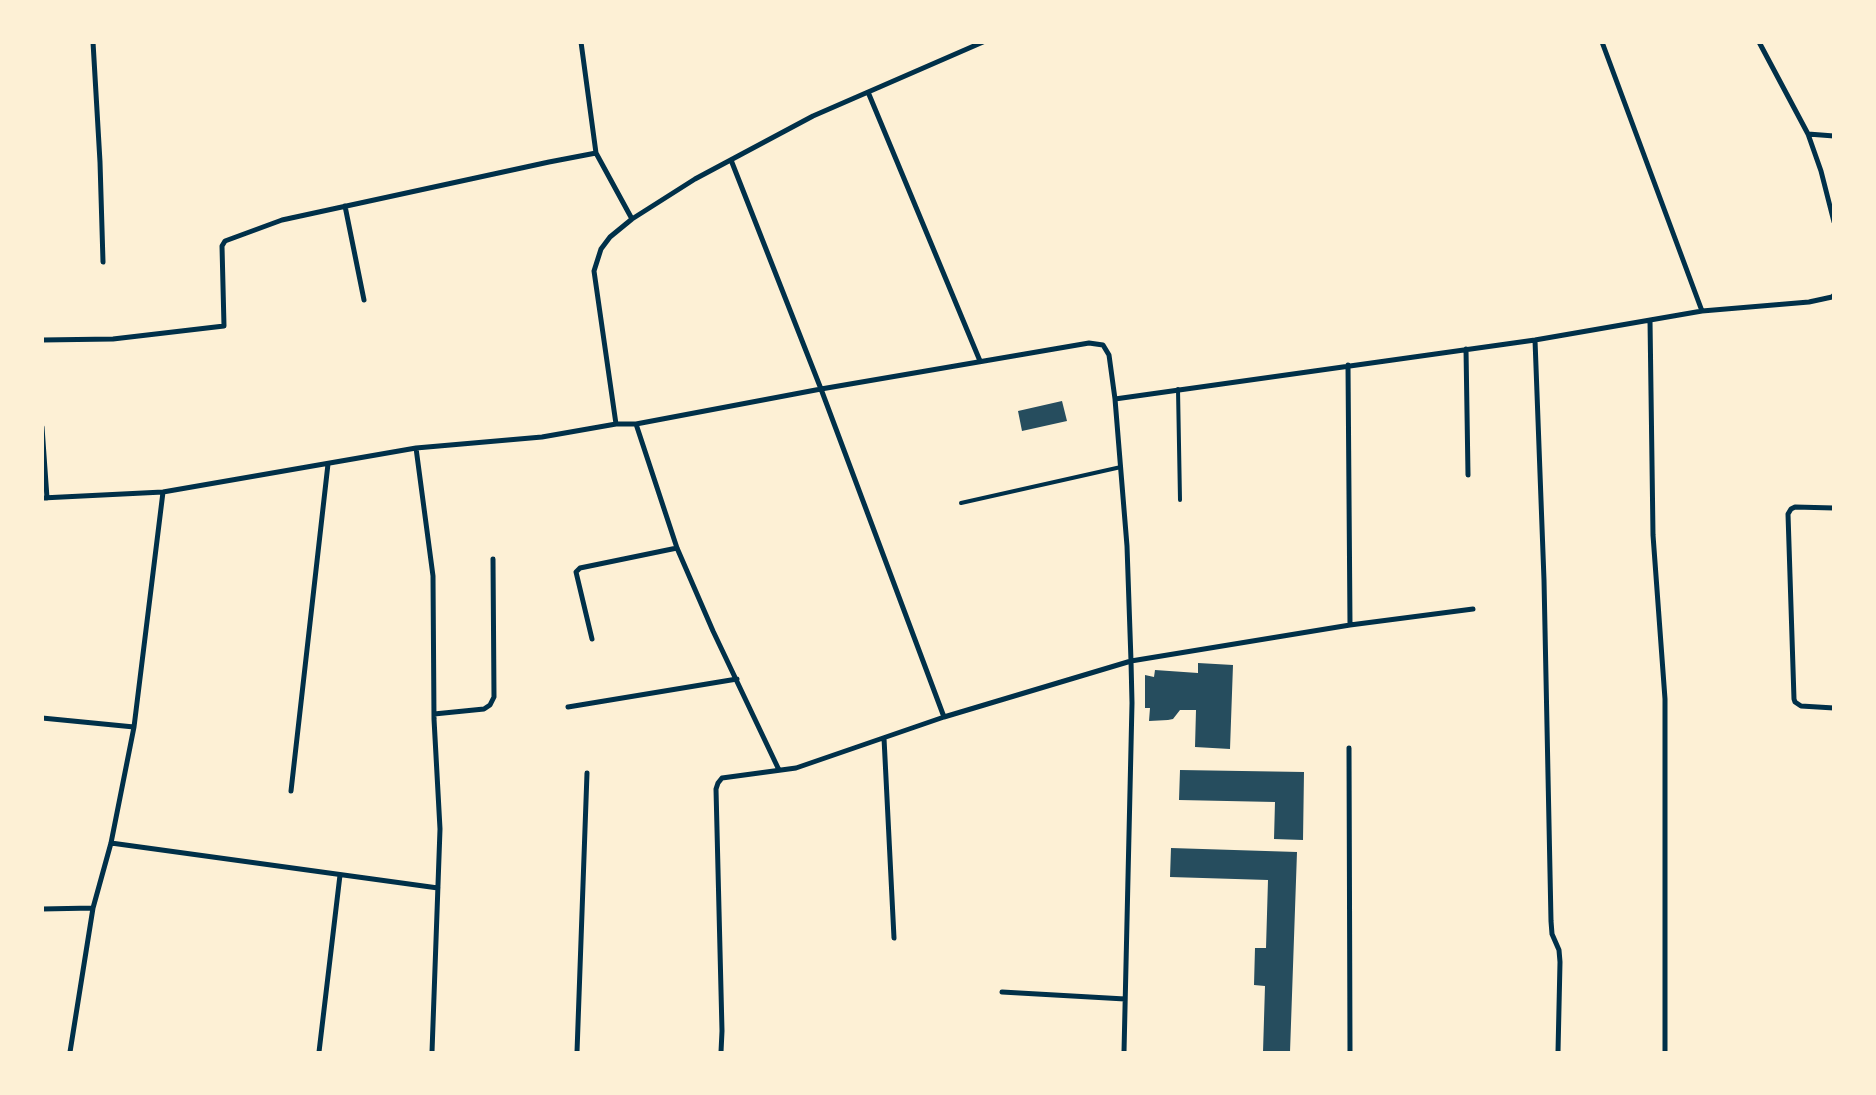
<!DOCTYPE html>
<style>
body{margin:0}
#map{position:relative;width:1876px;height:1095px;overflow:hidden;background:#fdf0d5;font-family:"DM Sans",sans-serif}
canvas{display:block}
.frame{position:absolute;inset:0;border:44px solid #fdf0d5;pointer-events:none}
</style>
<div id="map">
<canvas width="1876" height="1095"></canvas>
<div class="frame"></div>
</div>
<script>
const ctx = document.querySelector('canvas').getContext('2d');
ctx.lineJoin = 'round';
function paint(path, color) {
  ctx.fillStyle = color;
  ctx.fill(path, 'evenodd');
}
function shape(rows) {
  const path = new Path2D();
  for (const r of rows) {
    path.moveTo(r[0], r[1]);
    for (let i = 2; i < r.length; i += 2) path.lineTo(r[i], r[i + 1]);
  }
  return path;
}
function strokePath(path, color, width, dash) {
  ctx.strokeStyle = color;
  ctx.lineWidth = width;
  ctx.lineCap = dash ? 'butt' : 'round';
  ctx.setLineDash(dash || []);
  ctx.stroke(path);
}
const building = shape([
 [1062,401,1067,421,1022,431,1018,411],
 [1198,663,1233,665,1230,749,1195,747,1196,710,1180,710,1173,719,1168,720,1149,721,1150,708,1145,708,1145,675,1154,677,1155,670,1198,673],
 [1180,770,1304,772,1303,840,1274,839,1275,802,1179,800],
 [1171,848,1297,852,1290,1052,1263,1052,1265,986,1254,985,1255,948,1266,948,1268,880,1170,877]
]);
const service = shape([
 [1178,389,1180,500],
 [961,503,1121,467]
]);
const minor = shape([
 [93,42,100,162,103,262],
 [581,42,596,153],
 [1602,42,1702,311],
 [1759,42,1808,134,1821,171,1834,222],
 [868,92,980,361],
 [1808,134,1834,136],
 [731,160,821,389,944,717],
 [345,206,364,300],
 [1650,320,1653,535,1665,699,1665,1052],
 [42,340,113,339,224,326,222,246,225,241,282,220,549,162,596,153,632,219,695,179,813,116,983,42],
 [1535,340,1544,580,1551,921,1552,934,1559,950,1560,962,1558,1052],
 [1466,349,1468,475],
 [1348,365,1350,625],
 [1115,399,1535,340,1702,311,1809,302,1832,297,1834,295],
 [616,424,594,271,601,249,610,237,632,219],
 [636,424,677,548,713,631,779,770],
 [42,427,47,498],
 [416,448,433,576,434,719,440,829,432,1052],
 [42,498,163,492,416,448,542,437,616,424,636,424,821,389,1089,343,1103,345,1109,355,1115,399,1127,546,1131,661,1132,703,1124,1052],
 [1834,508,1795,507,1791,509,1788,514,1794,699,1795,702,1801,706,1834,708],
 [592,639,576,572,580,568,677,548],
 [568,707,737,679],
 [434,714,484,709,490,705,494,697,493,559],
 [42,718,134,727],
 [884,738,894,938],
 [1349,748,1350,1052],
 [291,791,328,464],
 [111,843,438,888],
 [42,909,93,908],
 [1002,992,1125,999],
 [70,1052,93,908,111,843,134,727,163,492],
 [319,1052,340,875],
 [577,1052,587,773],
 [721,1052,722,1031,716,789,718,783,722,778,796,768,944,717,1131,661,1350,625,1473,609]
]);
paint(building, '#264d5e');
strokePath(service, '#003049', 4);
strokePath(minor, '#003049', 5);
</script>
